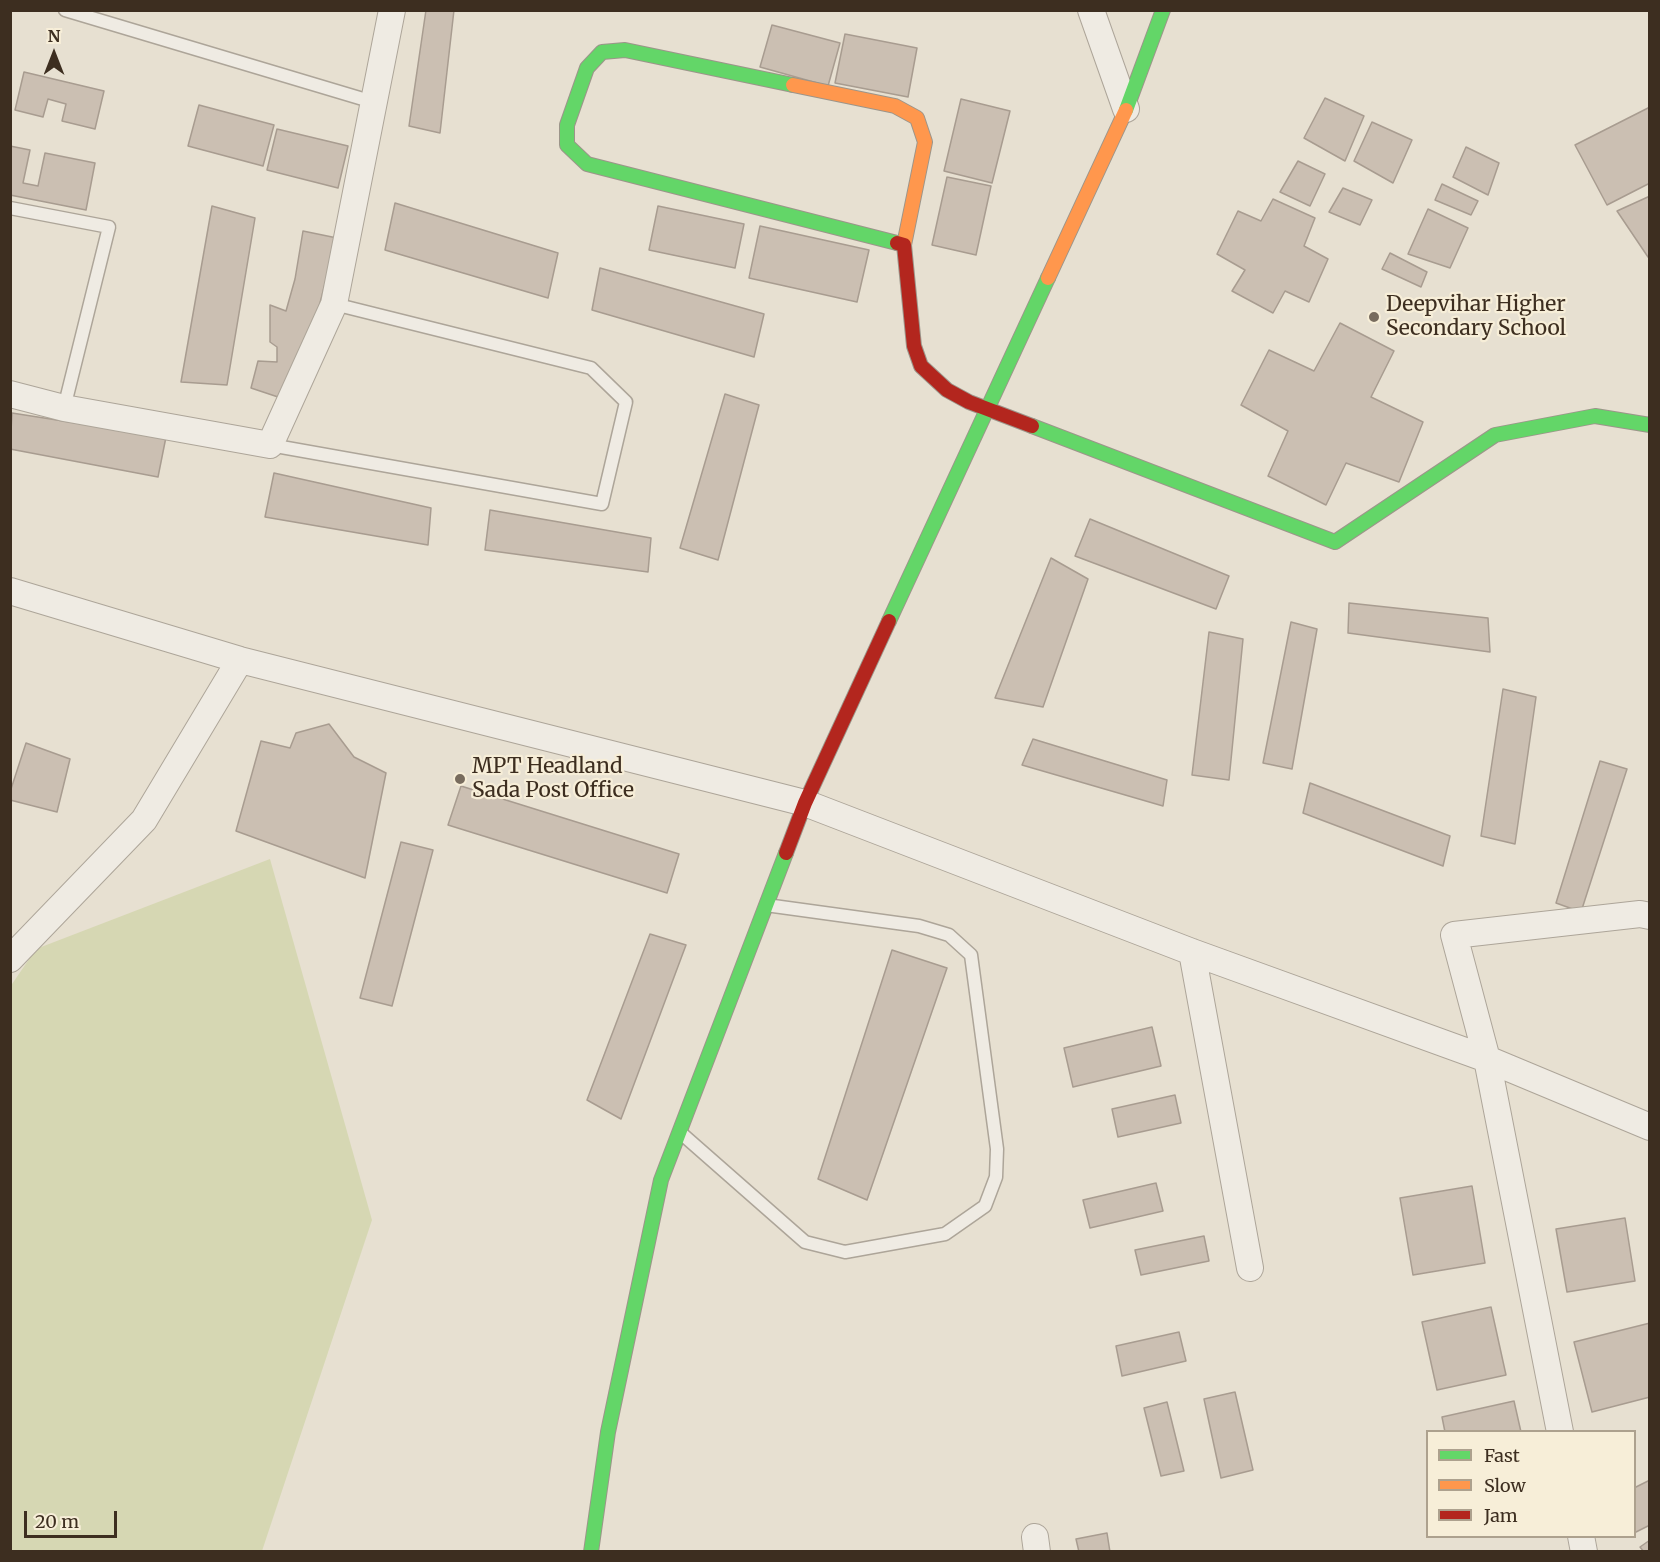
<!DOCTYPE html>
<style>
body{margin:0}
#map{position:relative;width:1660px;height:1562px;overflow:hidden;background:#e7e0d1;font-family:Merriweather,serif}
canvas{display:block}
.frame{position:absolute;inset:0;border:12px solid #3d2e20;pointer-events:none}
.legend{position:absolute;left:1426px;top:1430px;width:210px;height:108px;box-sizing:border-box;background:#f7eed8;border:2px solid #ada18e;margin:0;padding:8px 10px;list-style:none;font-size:18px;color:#3d2e20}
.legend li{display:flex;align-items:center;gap:12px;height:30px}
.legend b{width:30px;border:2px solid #ada18e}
.north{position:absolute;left:24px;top:24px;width:60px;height:60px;-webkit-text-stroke:4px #f7eed8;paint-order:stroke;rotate:0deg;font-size:16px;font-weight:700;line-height:24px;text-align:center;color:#3d2e20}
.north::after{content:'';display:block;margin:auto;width:21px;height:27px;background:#3d2e20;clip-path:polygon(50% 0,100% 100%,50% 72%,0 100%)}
.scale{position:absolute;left:24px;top:1511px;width:93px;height:27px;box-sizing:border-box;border:3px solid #3d2e20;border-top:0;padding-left:8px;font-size:18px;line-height:21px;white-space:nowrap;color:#3d2e20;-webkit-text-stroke:4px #f7eed8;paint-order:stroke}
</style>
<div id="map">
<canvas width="1660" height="1562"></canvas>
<div class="frame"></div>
<ul class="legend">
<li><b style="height:8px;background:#63d668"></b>Fast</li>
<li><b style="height:8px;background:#ff974d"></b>Slow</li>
<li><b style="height:8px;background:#b3261e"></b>Jam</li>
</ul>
<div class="north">N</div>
<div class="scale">20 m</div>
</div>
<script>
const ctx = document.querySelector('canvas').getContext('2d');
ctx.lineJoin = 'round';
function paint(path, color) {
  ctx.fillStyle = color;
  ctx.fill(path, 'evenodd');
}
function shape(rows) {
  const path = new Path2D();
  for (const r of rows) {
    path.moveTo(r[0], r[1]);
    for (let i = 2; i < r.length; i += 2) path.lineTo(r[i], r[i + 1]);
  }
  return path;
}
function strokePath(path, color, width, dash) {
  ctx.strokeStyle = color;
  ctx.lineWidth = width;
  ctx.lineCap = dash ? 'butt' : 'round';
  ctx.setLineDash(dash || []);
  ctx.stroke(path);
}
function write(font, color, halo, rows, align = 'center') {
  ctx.font = font + ' Merriweather,serif';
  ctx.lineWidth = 4.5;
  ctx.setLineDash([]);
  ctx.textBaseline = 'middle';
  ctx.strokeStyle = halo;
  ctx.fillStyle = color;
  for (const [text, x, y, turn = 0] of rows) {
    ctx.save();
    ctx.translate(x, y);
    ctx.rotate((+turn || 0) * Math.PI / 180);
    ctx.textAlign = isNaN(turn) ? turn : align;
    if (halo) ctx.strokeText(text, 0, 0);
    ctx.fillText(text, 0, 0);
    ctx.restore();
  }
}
const green = shape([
 [270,859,372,1220,262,1551,11,1551,10,987,36,949]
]);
const building = shape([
 [426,10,454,10,440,133,409,126,426,10],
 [772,25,840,43,828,86,760,67,772,25],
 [845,34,917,48,908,97,835,83,845,34],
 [24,72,104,91,95,129,62,121,66,104,48,99,43,117,15,110,24,72],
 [1325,98,1364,116,1345,161,1304,138,1325,98],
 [961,99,1010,111,992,183,944,171,961,99],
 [199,105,274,125,263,166,188,146,199,105],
 [1650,107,1650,183,1607,205,1575,145,1650,107],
 [1372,122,1412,140,1393,183,1354,161,1372,122],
 [277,129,348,146,338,188,267,170,277,129],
 [10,146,30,150,23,183,38,186,45,153,95,163,86,210,10,195,10,146],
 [1466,147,1499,163,1488,195,1453,177,1466,147],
 [1298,161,1325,174,1310,206,1280,192,1298,161],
 [947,177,991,186,976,255,932,245,947,177],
 [1442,184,1478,201,1471,215,1435,200,1442,184],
 [1343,188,1372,200,1360,225,1329,212,1343,188],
 [1650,196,1650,256,1648,257,1617,211,1650,196],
 [1273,199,1315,218,1304,246,1328,259,1309,302,1285,291,1273,313,1232,291,1245,270,1217,254,1238,211,1261,221,1273,199],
 [395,203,558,253,548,298,385,250,395,203],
 [212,206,255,218,227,385,181,382,212,206],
 [658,206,744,224,735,268,649,250,658,206],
 [1428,209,1468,228,1450,268,1408,254,1428,209],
 [760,226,869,250,857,302,749,278,760,226],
 [303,231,337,238,314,326,281,398,251,388,258,361,277,362,277,347,270,342,270,305,286,311,295,279,303,231],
 [1390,253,1427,272,1421,287,1382,269,1390,253],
 [600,268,764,314,754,357,592,310,600,268],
 [1340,323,1394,351,1371,397,1423,422,1399,482,1346,463,1326,505,1268,476,1288,431,1241,405,1269,350,1314,371,1340,323],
 [725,394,759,405,718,560,680,548,725,394],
 [12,413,166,437,158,477,10,449,12,413],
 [274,473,431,508,428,545,265,517,274,473],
 [490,510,651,538,648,572,485,550,490,510],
 [1090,519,1229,576,1216,609,1075,556,1090,519],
 [1051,558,1088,579,1043,707,995,698,1051,558],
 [1349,603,1488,618,1490,652,1348,633,1349,603],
 [1291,622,1317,629,1292,769,1263,763,1291,622],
 [1209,632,1243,639,1229,780,1192,775,1209,632],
 [1503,689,1536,697,1515,844,1481,836,1503,689],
 [329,724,354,757,386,773,365,878,236,831,261,741,290,748,296,733,329,724],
 [1033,739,1167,780,1163,806,1022,765,1033,739],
 [26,743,70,759,57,812,10,800,10,792,26,743],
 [1600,761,1627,769,1581,912,1556,903,1600,761],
 [1310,783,1450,836,1443,866,1303,813,1310,783],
 [461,786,679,854,667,893,448,825,461,786],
 [401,842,433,850,392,1006,360,998,401,842],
 [650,934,686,945,621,1119,587,1100,650,934],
 [892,950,947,968,867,1200,818,1179,892,950],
 [1152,1027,1161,1066,1073,1087,1064,1048,1152,1027],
 [1175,1095,1181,1123,1118,1137,1112,1109,1175,1095],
 [1156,1183,1163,1211,1090,1228,1083,1200,1156,1183],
 [1472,1186,1485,1263,1413,1275,1400,1198,1472,1186],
 [1625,1218,1635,1281,1567,1292,1556,1229,1625,1218],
 [1204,1236,1209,1261,1141,1275,1135,1250,1204,1236],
 [1491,1307,1506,1375,1437,1390,1422,1322,1491,1307],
 [1650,1323,1650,1397,1592,1412,1574,1342,1650,1323],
 [1179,1332,1186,1361,1122,1376,1116,1346,1179,1332],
 [1235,1392,1253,1470,1221,1478,1204,1399,1235,1392],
 [1514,1401,1521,1432,1445,1432,1442,1417,1514,1401],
 [1167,1402,1184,1471,1161,1476,1144,1408,1167,1402],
 [1650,1480,1650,1525,1634,1533,1634,1488,1650,1480],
 [1107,1533,1110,1552,1079,1552,1076,1539,1107,1533],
 [1650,1540,1650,1552,1644,1552,1640,1547,1650,1540]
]);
const lane = shape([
 [65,10,373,102],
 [10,208,109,227,64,408],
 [270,445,602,504,626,402,591,368,334,304],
 [682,1134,805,1242,845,1252,945,1234,985,1206,996,1177,997,1149,971,955,949,935,919,926,766,905]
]);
const street = shape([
 [1091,10,1126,109],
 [10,394,64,408,270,445,334,304,392,10],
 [10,591,240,660,805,803,1192,952,1487,1059,1650,1127],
 [1192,952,1250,1268],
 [10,959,144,820,240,660],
 [1560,1432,1487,1059,1454,935,1640,914,1650,916],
 [1581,1536,1584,1552],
 [1035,1537,1037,1552]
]);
const fast = shape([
 [793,85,625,50,602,52,587,68,567,125,567,145,587,164,897,243],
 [1126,110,1163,10],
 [1032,426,1335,542,1495,435,1595,416,1650,425],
 [889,621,1048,278],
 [591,1552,608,1432,661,1180,786,853]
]);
const slow = shape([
 [793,85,895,106,917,118,925,142,904,245],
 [1048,278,1126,110]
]);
const jam = shape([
 [897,243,904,245,914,346,921,366,947,390,969,402,1032,426],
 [786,853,805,803,889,621]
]);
const markers = [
 [1374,317,6,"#786c5e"],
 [460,779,6,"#786c5e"]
];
const poiNames = [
 ["Deepvihar Higher",1386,305],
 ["Secondary School",1386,329],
 ["MPT Headland",472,767],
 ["Sada Post Office",472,791]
];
paint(green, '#d6d7b3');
paint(building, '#cbbfb2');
strokePath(building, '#a89c90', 1.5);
strokePath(lane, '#ada599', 15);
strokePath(street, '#ada599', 28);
strokePath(fast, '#9c958a', 16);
strokePath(slow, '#9c958a', 16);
strokePath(jam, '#9c958a', 16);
strokePath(lane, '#efebe3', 12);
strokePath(street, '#efebe3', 26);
strokePath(fast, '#63d668', 14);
strokePath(slow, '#ff974d', 14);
strokePath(jam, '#b3261e', 14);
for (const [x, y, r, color] of markers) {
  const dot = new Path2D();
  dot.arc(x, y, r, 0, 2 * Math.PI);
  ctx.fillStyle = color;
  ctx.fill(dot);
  strokePath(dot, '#f7eed8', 2);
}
write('21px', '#3d2e20', '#f7eed8', poiNames, 'left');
</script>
